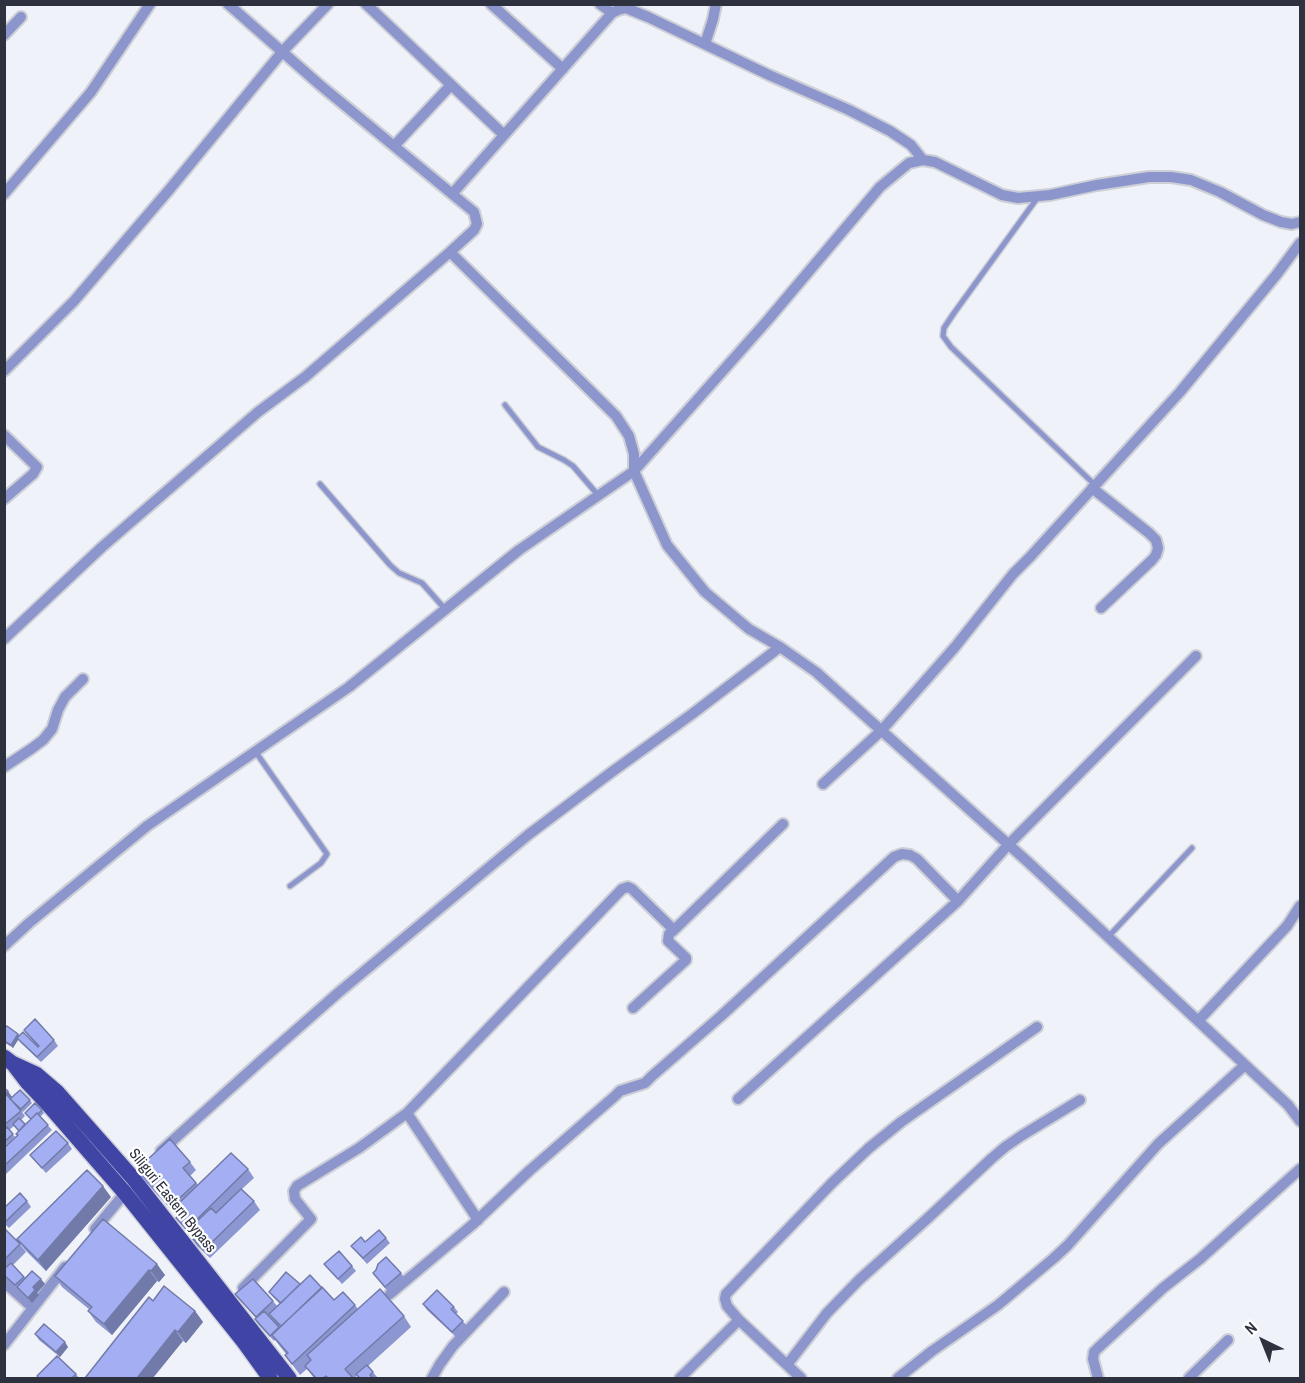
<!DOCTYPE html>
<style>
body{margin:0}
#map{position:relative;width:1305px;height:1383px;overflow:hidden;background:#f0f2f9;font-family:"Archivo Narrow",sans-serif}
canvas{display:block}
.frame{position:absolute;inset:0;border:6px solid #2e313e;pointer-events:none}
.north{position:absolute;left:1233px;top:1311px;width:60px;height:60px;-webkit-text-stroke:4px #fff;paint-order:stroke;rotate:317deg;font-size:16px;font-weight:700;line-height:24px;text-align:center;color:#2e313e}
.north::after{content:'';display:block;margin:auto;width:21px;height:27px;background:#2e313e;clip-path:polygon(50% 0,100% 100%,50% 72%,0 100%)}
</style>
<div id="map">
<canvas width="1305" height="1383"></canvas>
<div class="frame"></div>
<div class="north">N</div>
</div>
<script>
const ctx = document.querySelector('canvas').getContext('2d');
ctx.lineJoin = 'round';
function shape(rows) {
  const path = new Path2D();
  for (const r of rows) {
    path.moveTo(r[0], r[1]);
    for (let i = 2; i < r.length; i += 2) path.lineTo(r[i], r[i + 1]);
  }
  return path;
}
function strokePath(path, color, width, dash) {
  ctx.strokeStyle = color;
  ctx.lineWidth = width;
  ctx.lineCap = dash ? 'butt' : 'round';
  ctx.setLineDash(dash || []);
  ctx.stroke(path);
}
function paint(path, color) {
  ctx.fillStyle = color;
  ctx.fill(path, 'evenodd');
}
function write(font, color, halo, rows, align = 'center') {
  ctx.font = font + ' "Archivo Narrow",sans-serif';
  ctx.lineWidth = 4.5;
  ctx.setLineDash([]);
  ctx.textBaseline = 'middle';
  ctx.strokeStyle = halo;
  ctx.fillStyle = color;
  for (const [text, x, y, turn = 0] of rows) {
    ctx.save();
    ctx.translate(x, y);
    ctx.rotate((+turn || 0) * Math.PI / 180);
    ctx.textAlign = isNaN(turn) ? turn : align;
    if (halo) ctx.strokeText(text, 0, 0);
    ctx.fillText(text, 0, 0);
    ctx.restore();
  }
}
const service = shape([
 [1038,197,954,313,944,328,943,336,951,347,1095,485],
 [505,405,538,447,564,460,573,466,598,495],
 [320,484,390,565,399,573,422,583,445,609],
 [255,751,327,854,321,863,290,886],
 [1108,937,1192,848]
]);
const minor = shape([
 [366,4,504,135],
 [491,4,563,69],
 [600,4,612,13],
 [4,35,21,17],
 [705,44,713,19,716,4],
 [394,146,451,85],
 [4,194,91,92,150,4],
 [452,194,612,13,618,10,626,8,648,17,769,75,849,110,890,131,911,145,923,160],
 [450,252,616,416,629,436,634,454,634,471,667,545,705,592,749,629,780,647,816,672,1028,862,1288,1105,1300,1121],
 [4,371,74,301,169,190,282,52,328,4],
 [4,435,37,467,33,474,4,499],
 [1092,488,1149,533,1156,540,1158,548,1156,555,1152,560,1101,608],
 [4,639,102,547,258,412,305,377,450,252,474,230,477,224,474,212,320,85,228,4],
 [4,767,31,749,43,740,52,729,58,710,65,697,83,679],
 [823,784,881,731,955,647,1013,574,1030,557,1180,392,1277,274,1300,243],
 [4,946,29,923,147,826,349,687,519,550,634,471,767,321,880,187,909,163,923,160,935,162,1002,195,1018,198,1050,195,1097,185,1149,177,1171,177,1191,180,1220,192,1263,215,1281,222,1292,224,1300,222],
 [633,1008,686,960,686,958,668,941,669,934,674,930],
 [1198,1021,1287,926,1300,906],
 [738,1099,958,901],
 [407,1113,478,1220],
 [161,1151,263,1059,338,993,528,835,609,774,692,714,780,647],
 [95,1229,125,1193],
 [4,1282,33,1308],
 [243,1288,311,1219,295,1199,294,1191,297,1186,359,1148,407,1113,622,889,628,887,632,889,674,930,783,824],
 [390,1294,472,1225,529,1171,615,1096,620,1091,645,1083,652,1076,721,1016,894,857,902,854,910,855,917,859,958,901,1008,845,1196,656],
 [4,1345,65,1267],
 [787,1365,827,1313,859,1280,928,1218,991,1159,1005,1147,1021,1136,1080,1100],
 [432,1378,440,1364,453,1346,504,1292],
 [680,1378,739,1320],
 [801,1378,739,1320,727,1306,725,1299,726,1294,832,1183,869,1148,901,1122,1037,1027],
 [898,1378,932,1351,998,1305,1054,1258,1068,1245,1158,1144,1245,1065],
 [1098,1378,1093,1359,1094,1352,1098,1348,1163,1288,1200,1259,1300,1169],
 [1189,1378,1228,1340]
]);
const primary = shape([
 [4,1057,12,1063,36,1074,57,1092,132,1177,289,1378],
 [14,1065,27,1082,46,1102,125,1193,244,1342,270,1378]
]);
const wall = shape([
 [4,1029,18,1034,19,1036,38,1047,24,1030,54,1040,58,1046,41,1062,21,1043,18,1039,13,1048,4,1042],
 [4,1088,12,1097,10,1099,30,1100,32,1103,23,1112,20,1109,25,1116,21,1120,25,1124,31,1119,25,1113,42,1110,44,1113,40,1117,52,1130,4,1176,4,1148,17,1136,19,1131,14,1126,9,1130,15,1137,4,1147],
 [68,1143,72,1149,46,1173,30,1155],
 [190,1162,196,1170,190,1176,198,1185,248,1169,254,1178,242,1189,254,1201,260,1210,210,1258,197,1246,191,1237,192,1237,182,1226,176,1218,180,1214,179,1213,176,1215,142,1178,137,1169],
 [111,1197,46,1271,25,1250,17,1239],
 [27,1201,31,1207,9,1228,4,1223,4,1208],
 [103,1219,165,1275,159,1282,157,1281,112,1335,96,1322,88,1311,90,1310,62,1287,55,1276],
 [4,1228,20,1244,26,1252,13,1265,25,1278,45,1284,37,1293,39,1295,32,1303,20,1293,4,1276],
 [386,1238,390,1243,367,1264,351,1246],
 [324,1264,352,1266,356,1271,342,1284],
 [376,1270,401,1273,405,1279,389,1293,373,1273],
 [300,1285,334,1300,355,1305,358,1309,404,1316,411,1327,368,1366,377,1377,376,1378,359,1378,357,1376,354,1378,314,1378,307,1369,300,1375,285,1355,286,1354,275,1340,274,1341,259,1325,255,1319,256,1318,235,1294,273,1301,277,1306,268,1315,275,1323,269,1314,280,1304,273,1297,269,1292],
 [153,1301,195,1311,203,1322,186,1343,183,1341],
 [423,1304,454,1307,458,1312,456,1314,467,1326,456,1337,427,1310],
 [35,1334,68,1347,60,1357,39,1340],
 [76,1374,79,1378,38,1378,37,1376]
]);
const shadedWall = shape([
 [18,1034,20,1037,13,1048,11,1045],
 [8,1091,12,1097,5,1105,4,1096],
 [103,1186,111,1197,46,1271,38,1260],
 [157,1264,165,1275,159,1282,151,1271],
 [149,1270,157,1281,112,1335,104,1324],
 [41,1279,45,1284,37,1293,39,1295,32,1303,28,1298,33,1287],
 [195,1311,203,1322,186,1343,178,1332],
 [175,1330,183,1341,153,1378,137,1378],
 [65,1342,68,1347,60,1357,56,1352]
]);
const building = shape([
 [35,1019,54,1040,37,1057,17,1038,23,1032,38,1047,39,1046,24,1030,35,1019],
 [7,1026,18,1034,11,1045,4,1041,4,1029,7,1026],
 [4,1088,8,1091,4,1096,4,1088],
 [20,1090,30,1100,21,1109,10,1099,20,1090],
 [7,1095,21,1111,4,1125,4,1097,7,1095],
 [35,1103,42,1110,38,1114,37,1113,31,1119,25,1113,35,1103],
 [37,1113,48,1125,4,1166,4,1148,18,1135,16,1134,37,1113],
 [19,1118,25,1124,19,1131,13,1124,19,1118],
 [7,1127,13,1134,4,1142,4,1130,7,1127],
 [56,1131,68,1143,42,1168,30,1155,56,1131],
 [170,1139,190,1162,183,1168,196,1183,171,1206,137,1169,170,1139],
 [231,1153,248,1169,187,1229,176,1218,180,1213,175,1207,231,1153],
 [87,1170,103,1186,38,1260,17,1239,87,1170],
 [241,1189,254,1201,204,1250,191,1237,198,1231,193,1225,211,1208,216,1213,241,1189],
 [20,1193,27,1201,5,1222,4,1208,20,1193],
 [103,1219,157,1264,151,1271,149,1270,104,1324,88,1311,92,1307,55,1276,103,1219],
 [4,1228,20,1244,4,1260,4,1228],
 [379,1230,386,1238,363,1258,351,1246,361,1237,365,1242,379,1230],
 [339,1251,352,1266,338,1279,324,1264,339,1251],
 [386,1257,401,1273,385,1287,373,1273,376,1270,378,1264,386,1257],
 [11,1263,24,1277,15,1285,4,1275,4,1269,11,1263],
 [32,1271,41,1279,33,1287,35,1290,28,1298,17,1287,32,1271],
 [286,1272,300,1284,281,1303,269,1292,286,1272],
 [310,1275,322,1288,281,1326,269,1314,310,1275],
 [253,1279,273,1301,256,1317,235,1294,253,1279],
 [164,1286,195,1311,178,1332,175,1330,137,1378,85,1378,149,1297,153,1301,164,1286],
 [322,1287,334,1300,343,1292,355,1305,292,1364,285,1355,288,1353,272,1335,322,1287],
 [380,1289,404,1316,345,1369,352,1377,351,1378,328,1378,326,1376,323,1378,316,1378,305,1366,311,1360,307,1355,380,1289],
 [437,1290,454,1307,451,1309,463,1321,452,1332,423,1304,437,1290],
 [264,1311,279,1327,270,1336,255,1319,264,1311],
 [44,1324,65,1342,56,1352,35,1334,44,1324],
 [57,1356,76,1374,72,1378,39,1378,37,1376,57,1356],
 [367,1365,373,1372,370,1375,373,1378,360,1378,356,1374,367,1365]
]);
const streetNames = [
 ["Siliguri Eastern Bypass",172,1201,51]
];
strokePath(service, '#cdcfd7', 8);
strokePath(minor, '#cdcfd7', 14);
strokePath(primary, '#cdcfd7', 18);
strokePath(service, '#8c96cc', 5);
strokePath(minor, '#8c96cc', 10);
strokePath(primary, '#3f44a5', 15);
paint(wall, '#8c96d0');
paint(shadedWall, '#727aa9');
paint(building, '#a3aff2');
strokePath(building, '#727aa9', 1.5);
write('15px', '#2e313e', '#fff', streetNames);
</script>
